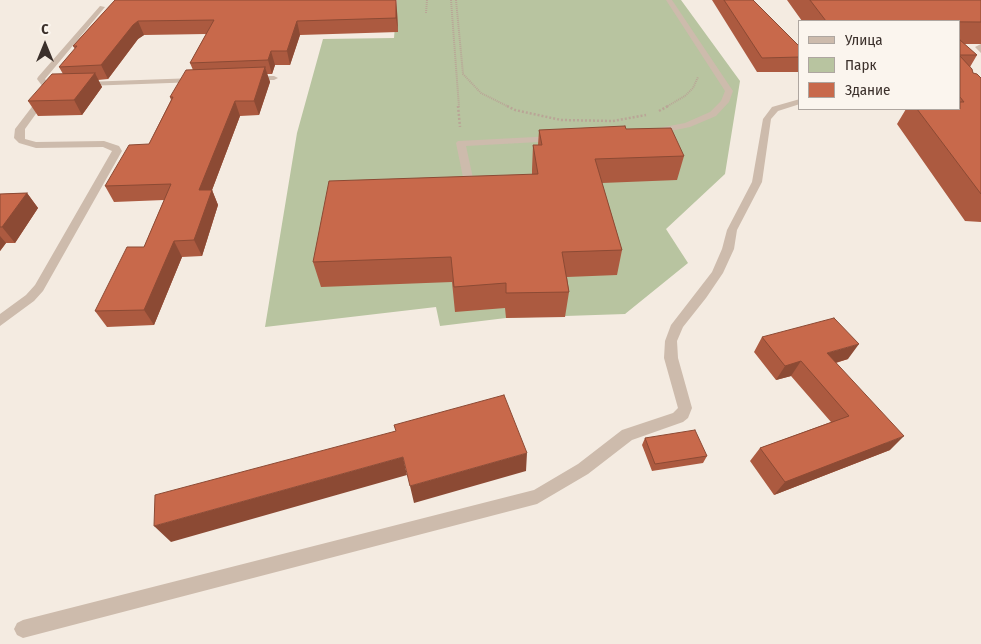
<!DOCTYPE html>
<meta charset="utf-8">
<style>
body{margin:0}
#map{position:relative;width:981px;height:644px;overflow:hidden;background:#f4ebe1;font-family:"Fira Sans Condensed",sans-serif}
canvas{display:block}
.legend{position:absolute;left:798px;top:20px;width:162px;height:90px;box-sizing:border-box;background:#fbf5ee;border:1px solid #aea6a0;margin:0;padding:6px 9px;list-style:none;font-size:15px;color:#3b302b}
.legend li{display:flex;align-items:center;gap:10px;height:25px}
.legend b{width:25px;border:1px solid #aea6a0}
.north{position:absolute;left:20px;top:20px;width:50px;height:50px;-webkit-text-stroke:4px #fbf5ee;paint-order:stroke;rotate:0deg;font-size:14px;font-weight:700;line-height:20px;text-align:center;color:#3b302b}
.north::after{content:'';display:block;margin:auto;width:18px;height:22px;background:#3b302b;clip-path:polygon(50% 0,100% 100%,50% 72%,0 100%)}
</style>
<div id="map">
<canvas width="981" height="644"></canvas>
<ul class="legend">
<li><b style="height:6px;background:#cdbbac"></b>Улица</li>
<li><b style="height:14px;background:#b8c4a0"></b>Парк</li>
<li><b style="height:14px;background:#c8694b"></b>Здание</li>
</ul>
<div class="north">С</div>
</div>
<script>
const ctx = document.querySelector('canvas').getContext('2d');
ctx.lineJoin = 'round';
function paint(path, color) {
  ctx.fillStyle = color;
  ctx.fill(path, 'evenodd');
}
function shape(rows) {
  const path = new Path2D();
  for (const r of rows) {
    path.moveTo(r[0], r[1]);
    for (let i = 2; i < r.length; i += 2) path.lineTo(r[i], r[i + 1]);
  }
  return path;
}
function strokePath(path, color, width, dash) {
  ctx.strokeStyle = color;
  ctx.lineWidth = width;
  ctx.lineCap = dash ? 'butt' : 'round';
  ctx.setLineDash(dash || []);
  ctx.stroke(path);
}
const green = shape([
 [397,0,681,0,740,81,725,174,666,229,688,263,625,314,506,318,440,326,436,307,265,327,297,133,323,39,394,38]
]);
const pathFar1 = shape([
 [451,0,459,107],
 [456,0,463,74,481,93,509,107],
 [426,13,427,0],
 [666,107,685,96,693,88,698,77]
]);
const path = shape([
 [458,106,460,127],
 [507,106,515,110,561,120,613,121,646,115],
 [659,111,668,106]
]);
const minor = shape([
 [666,0,672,0,733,91,729,102,716,116,690,127,656,134,653,133,653,129,685,123,710,112,721,101,725,91,666,0],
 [100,6,105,7,45,79,48,83,63,83,63,87,43,87,37,79,38,77,100,6],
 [981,44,981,53,975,47,981,44],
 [249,76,274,76,278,78,274,80,249,80,249,76],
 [195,78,199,80,198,82,85,86,81,84,85,82,195,78],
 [44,94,48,97,25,129,25,139,36,142,104,141,119,146,122,151,43,291,34,301,0,326,0,314,26,295,35,285,112,151,103,147,36,148,19,143,14,138,15,129,41,95,44,94],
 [800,99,800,104,778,111,771,119,762,182,737,230,734,249,723,273,706,298,683,327,677,341,678,358,692,408,688,418,683,422,632,440,588,474,537,504,23,638,17,635,14,629,17,623,23,620,534,490,578,464,622,430,673,413,678,408,664,358,665,341,671,325,712,272,722,249,727,230,752,182,763,119,772,107,800,99],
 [554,136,559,139,557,141,466,146,476,192,471,195,466,192,456,143,458,141,554,136]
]);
const wall = shape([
 [115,0,397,11,398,32,300,35,290,65,275,65,272,74,267,74,270,82,259,115,240,116,212,190,218,205,202,256,182,257,154,325,107,327,95,311,144,247,164,200,114,202,105,186,149,144,171,100,170,97,193,70,190,63,206,34,144,35,138,39,108,79,98,80,102,87,82,115,38,116,28,101,63,74,59,67,75,49,73,46],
 [712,0,753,0,800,47,800,72,757,72],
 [787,0,981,0,981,44,964,44,977,55,970,67,973,73,981,78,981,222,965,221,897,124,906,109,960,109,960,21,802,21],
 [626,129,684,156,677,180,602,183,622,250,617,275,567,277,569,292,565,317,506,318,505,308,455,312,452,282,321,287,313,262,532,174,532,170,533,145,538,145,539,130],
 [27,193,38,208,15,243,6,243,0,251,0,194],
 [762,337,848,359,836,363,890,450,774,495,750,461,760,448,831,422,791,376,776,380,754,352],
 [645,438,707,456,703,463,652,471,642,445]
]);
const shadedWall = shape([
 [396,0,397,11,398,32,396,18],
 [138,21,144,35,138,39,108,79,101,65,133,25],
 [297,21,300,35,290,65,287,51],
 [271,51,275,65,272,74,268,60],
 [265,67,270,82,259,115,254,101],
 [95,73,102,87,82,115,74,100],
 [235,101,240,116,212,190,218,205,202,256,194,240,199,190],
 [27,193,38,208,15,243,2,227],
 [0,236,6,243,0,251],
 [174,241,182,257,154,325,144,310],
 [859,344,848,359,817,368,827,353],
 [801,361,791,376,776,380,785,366],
 [904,436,890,450,774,495,785,482],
 [527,453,526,471,414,503,410,486],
 [403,457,407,475,171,542,154,526]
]);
const building = shape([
 [115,0,396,0,396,18,297,21,287,51,271,51,268,60,190,63,214,20,138,21,133,25,101,65,59,67,77,46,73,46,115,0],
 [724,0,753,0,800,47,800,57,762,58,724,0],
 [810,0,981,0,981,22,826,21,810,0],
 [960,40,977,55,960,55,960,40],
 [960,56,972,69,973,73,977,74,981,78,981,194,917,109,960,109,960,102,964,102,960,97,960,56],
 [265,67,254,101,235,101,199,190,212,190,194,240,174,241,144,310,95,311,127,247,144,247,171,184,105,186,129,145,149,144,173,97,170,97,186,70,265,67],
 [95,73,74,100,28,101,52,74,95,73],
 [625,126,626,129,671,128,684,156,595,159,622,250,562,252,569,292,506,293,506,283,454,287,451,257,313,262,329,181,538,174,533,145,542,145,539,130,625,126],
 [27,193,2,227,0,227,0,194,27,193],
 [834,318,859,344,827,353,904,436,785,482,760,448,849,416,801,361,785,366,762,337,834,318],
 [504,395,527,453,410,486,403,457,154,526,155,495,396,431,394,425,504,395],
 [695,430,707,456,655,464,645,438,695,430]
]);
paint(green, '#b8c4a0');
strokePath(pathFar1, '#b9a596', 2, [1, 1]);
strokePath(path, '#b9a596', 2.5, [2, 2]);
paint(minor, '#cdbbac');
paint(wall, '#ac5a40');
paint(shadedWall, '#8c4a34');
paint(building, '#c8694b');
strokePath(building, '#8c4a34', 1);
</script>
